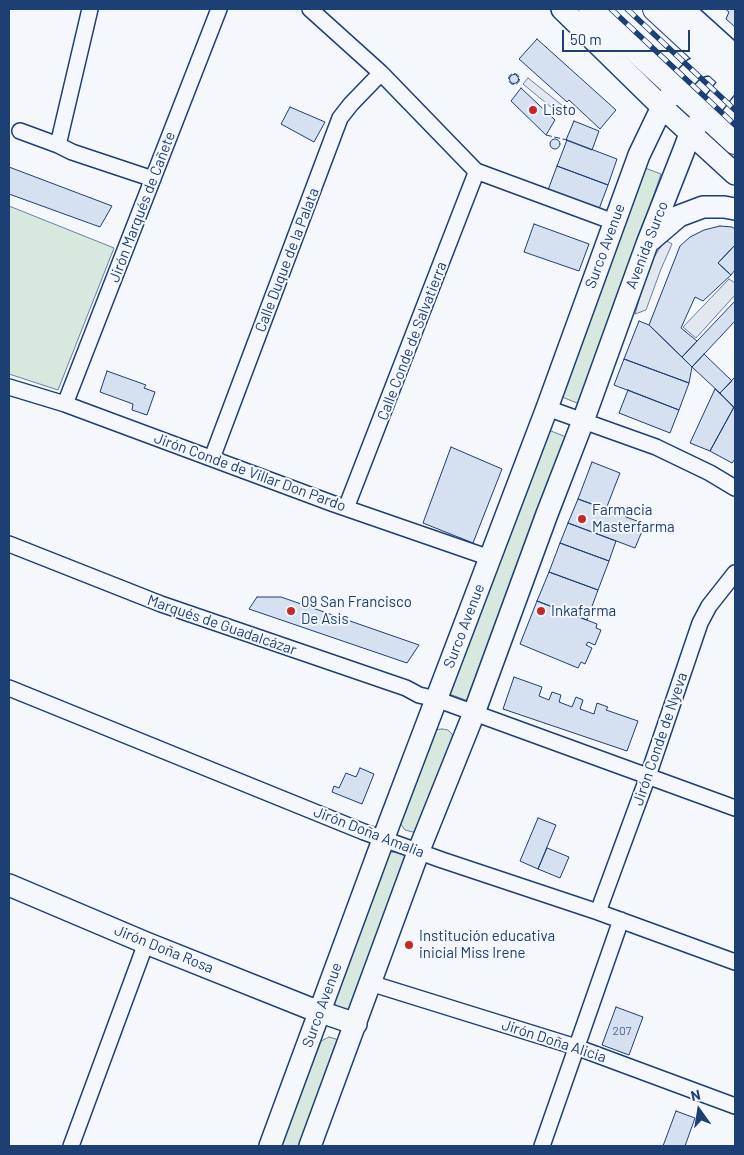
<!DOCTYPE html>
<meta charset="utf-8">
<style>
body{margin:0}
#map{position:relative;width:744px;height:1155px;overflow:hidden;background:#f4f7fb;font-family:Barlow,sans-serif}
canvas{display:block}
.frame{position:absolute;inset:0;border:10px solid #1d3f73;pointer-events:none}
.north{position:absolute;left:674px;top:1085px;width:50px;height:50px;-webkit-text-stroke:4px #f4f7fb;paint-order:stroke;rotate:347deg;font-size:14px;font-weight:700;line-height:20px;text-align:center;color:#1d3f73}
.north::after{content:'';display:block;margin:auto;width:18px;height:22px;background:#1d3f73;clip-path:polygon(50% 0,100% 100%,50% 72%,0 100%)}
.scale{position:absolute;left:562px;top:30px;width:128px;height:22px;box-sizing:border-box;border:2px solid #1d3f73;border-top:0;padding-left:6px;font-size:15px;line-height:18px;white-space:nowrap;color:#1d3f73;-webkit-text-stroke:4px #f4f7fb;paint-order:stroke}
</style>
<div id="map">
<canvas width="744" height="1155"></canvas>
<div class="frame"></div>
<div class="north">N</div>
<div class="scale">50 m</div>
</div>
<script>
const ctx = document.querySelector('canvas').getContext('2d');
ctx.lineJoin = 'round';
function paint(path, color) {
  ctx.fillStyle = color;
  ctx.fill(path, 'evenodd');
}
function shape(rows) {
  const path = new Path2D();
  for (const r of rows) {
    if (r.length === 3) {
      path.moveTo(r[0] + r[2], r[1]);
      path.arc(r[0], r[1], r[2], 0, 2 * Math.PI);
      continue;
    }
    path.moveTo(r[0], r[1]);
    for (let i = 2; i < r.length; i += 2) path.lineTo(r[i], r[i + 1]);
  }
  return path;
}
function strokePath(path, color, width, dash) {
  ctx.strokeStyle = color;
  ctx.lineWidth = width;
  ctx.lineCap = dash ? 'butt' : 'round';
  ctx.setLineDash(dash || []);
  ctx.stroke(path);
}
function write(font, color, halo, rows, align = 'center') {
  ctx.font = font + ' Barlow,sans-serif';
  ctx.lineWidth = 4;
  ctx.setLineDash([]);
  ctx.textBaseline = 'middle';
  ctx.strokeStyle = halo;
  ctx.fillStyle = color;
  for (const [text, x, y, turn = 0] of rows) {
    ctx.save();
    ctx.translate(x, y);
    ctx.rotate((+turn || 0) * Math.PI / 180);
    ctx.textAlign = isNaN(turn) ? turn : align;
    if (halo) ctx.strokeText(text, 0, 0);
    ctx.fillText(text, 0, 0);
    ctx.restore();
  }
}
const green = shape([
 [645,168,661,174,582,405,562,397,645,168],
 [9,206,114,248,58,390,9,374,9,206],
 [546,429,566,437,468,701,447,693,546,429],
 [442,729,448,730,452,734,453,740,421,830,413,832,405,830,400,823,434,730,442,729],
 [393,852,404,854,410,862,356,1007,346,1012,337,1007,332,1000,385,853,393,852],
 [329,1037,336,1039,340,1048,303,1146,281,1146,321,1041,329,1037]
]);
const parking = shape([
 [528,78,563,106,558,113,523,84,528,78],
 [665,240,672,244,661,269,646,310,635,314,649,265,665,240],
 [729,279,735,283,735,295,696,338,683,327,729,279]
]);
const building = shape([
 [725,9,735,9,735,27,726,19,729,12,725,9],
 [537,39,616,110,600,129,569,100,567,102,519,59,537,39],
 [514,79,4.5],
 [521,88,555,120,546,135,511,101,521,88],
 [290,107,325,122,314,142,281,124,290,107],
 [574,121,599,131,592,150,566,140,574,121],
 [555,144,5],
 [567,140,617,159,608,185,557,166,567,140],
 [557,166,608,185,599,209,548,190,557,166],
 [9,167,112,206,100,227,9,194,9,167],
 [534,224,589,244,579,271,524,252,534,224],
 [720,226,732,227,735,229,735,245,718,263,731,275,703,301,695,297,681,328,697,341,682,357,649,325,680,246,690,237,704,230,720,226],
 [735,245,735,270,731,275,718,263,735,245],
 [735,301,735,321,692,367,682,357,735,301],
 [639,321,649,325,692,367,689,383,624,359,639,321],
 [704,354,732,381,720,393,692,367,704,354],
 [624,359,689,383,679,410,614,385,624,359],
 [107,371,146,385,144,388,155,392,147,415,132,410,133,404,100,392,107,371],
 [735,377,735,409,720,393,735,377],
 [715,389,734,407,710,451,690,443,715,389],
 [628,390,679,410,670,433,619,413,628,390],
 [734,407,735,409,735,459,732,463,710,451,734,407],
 [451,447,502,469,473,543,423,523,451,447],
 [592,462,620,473,606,509,578,499,592,462],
 [578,499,645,524,635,548,568,523,578,499],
 [568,523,616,541,609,561,560,543,568,523],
 [560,543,609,561,598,590,549,572,560,543],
 [549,572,598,590,587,620,537,601,549,572],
 [257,597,281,597,419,645,407,663,249,609,257,597],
 [537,601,597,624,596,628,601,630,595,645,588,642,586,645,592,648,585,664,581,662,578,668,520,644,537,601],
 [514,677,542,687,539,696,549,700,552,692,561,695,559,702,572,707,576,697,583,700,580,709,594,714,597,703,608,707,606,710,638,721,627,751,503,709,514,677],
 [360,768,374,774,362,804,332,792,334,786,339,788,346,773,356,777,360,768],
 [538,818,556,825,538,869,520,861,538,818],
 [547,848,569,857,560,878,538,869,547,848],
 [616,1007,643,1017,629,1055,602,1045,616,1007],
 [676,1111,695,1118,685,1146,663,1146,676,1111]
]);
const street = shape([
 [310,9,381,73,476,171,476,173,346,508],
 [20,131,58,145,72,152,153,179],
 [58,145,90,9],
 [476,171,614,222],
 [9,387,65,404,334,504,490,558],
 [65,404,219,9],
 [547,408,656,447,710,473,735,488],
 [212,458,340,118,351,104,381,73],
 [9,544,161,604,406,688,419,695,436,699,735,808],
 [9,688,364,832,442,860,598,912,735,962],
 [598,912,648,776,700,623,709,606,735,573],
 [370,983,576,1047,735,1106],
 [71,1146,146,943],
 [542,1146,621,920]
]);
const secondary = shape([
 [562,9,662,107,735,174],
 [683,9,735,56],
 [651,240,679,216,703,207,724,207,735,209],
 [9,885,146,943,309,1008,356,1024],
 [270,1146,390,821,547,408,639,155,662,107,676,88,694,69,704,65,716,65],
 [310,1146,419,850,474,713,547,514,583,421,647,244,684,150,690,134,732,80]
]);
const primary = shape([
 [591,9,735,142],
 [655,9,735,83]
]);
const rail = shape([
 [611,9,735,125],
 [627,9,735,110]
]);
const fence = shape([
 [514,79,5.5],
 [546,135,567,140]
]);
const markers = [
 [533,110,5,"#c62828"],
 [582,519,5,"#c62828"],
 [291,611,5,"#c62828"],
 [541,611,5,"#c62828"],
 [409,945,5,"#c62828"]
];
const numberNames = [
 ["207",622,1031]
];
const poiNames = [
 ["Listo",543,110],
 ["Farmacia",592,510],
 ["Masterfarma",592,527],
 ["09 San Francisco",301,602],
 ["De Asis",301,619],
 ["Inkafarma",551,611],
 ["Institución educativa",419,936],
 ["inicial Miss Irene",419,953]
];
const streetNames = [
 ["Jirón Marqués de Cañete",142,207,-69],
 ["Avenida Surco",647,245,-69],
 ["Surco Avenue",605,246,-70],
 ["Calle Duque de la Palata",287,260,-69],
 ["Calle Conde de Salvatierra",412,341,-69],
 ["Jirón Conde de Villar Don Pardo",250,472,20],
 ["Marqués de Guadalcázar",222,625,19],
 ["Surco Avenue",464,626,-69],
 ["Jirón Conde de Nyeva",660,739,-71],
 ["Jirón Doña Amalia",369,832,21],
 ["Jirón Doña Rosa",164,949,22],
 ["Surco Avenue",322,1005,-70],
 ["Jirón Doña Alicia",554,1041,18]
];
paint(green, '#d7e8df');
strokePath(green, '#687fa3', 1);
paint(parking, '#e3e8f0');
strokePath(parking, '#687fa3', 1);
paint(building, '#d5e0f0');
strokePath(building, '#1d3f73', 1);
strokePath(street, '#1d3f73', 18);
strokePath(secondary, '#1d3f73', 24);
strokePath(primary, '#1d3f73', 26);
strokePath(street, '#f4f7fb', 15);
strokePath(secondary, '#f4f7fb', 21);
strokePath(primary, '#f4f7fb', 24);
strokePath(rail, '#1d3f73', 5.5);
strokePath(rail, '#f4f7fb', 4, [11]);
strokePath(fence, '#1d3f73', 1, [6, 2.5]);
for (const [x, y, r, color] of markers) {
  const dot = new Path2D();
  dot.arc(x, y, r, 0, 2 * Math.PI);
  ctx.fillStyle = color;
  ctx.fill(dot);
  strokePath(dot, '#f4f7fb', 2);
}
write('12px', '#4b6792', null, numberNames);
write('15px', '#1d3f73', '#f4f7fb', poiNames, 'left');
write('15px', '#1d3f73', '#f4f7fb', streetNames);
</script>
